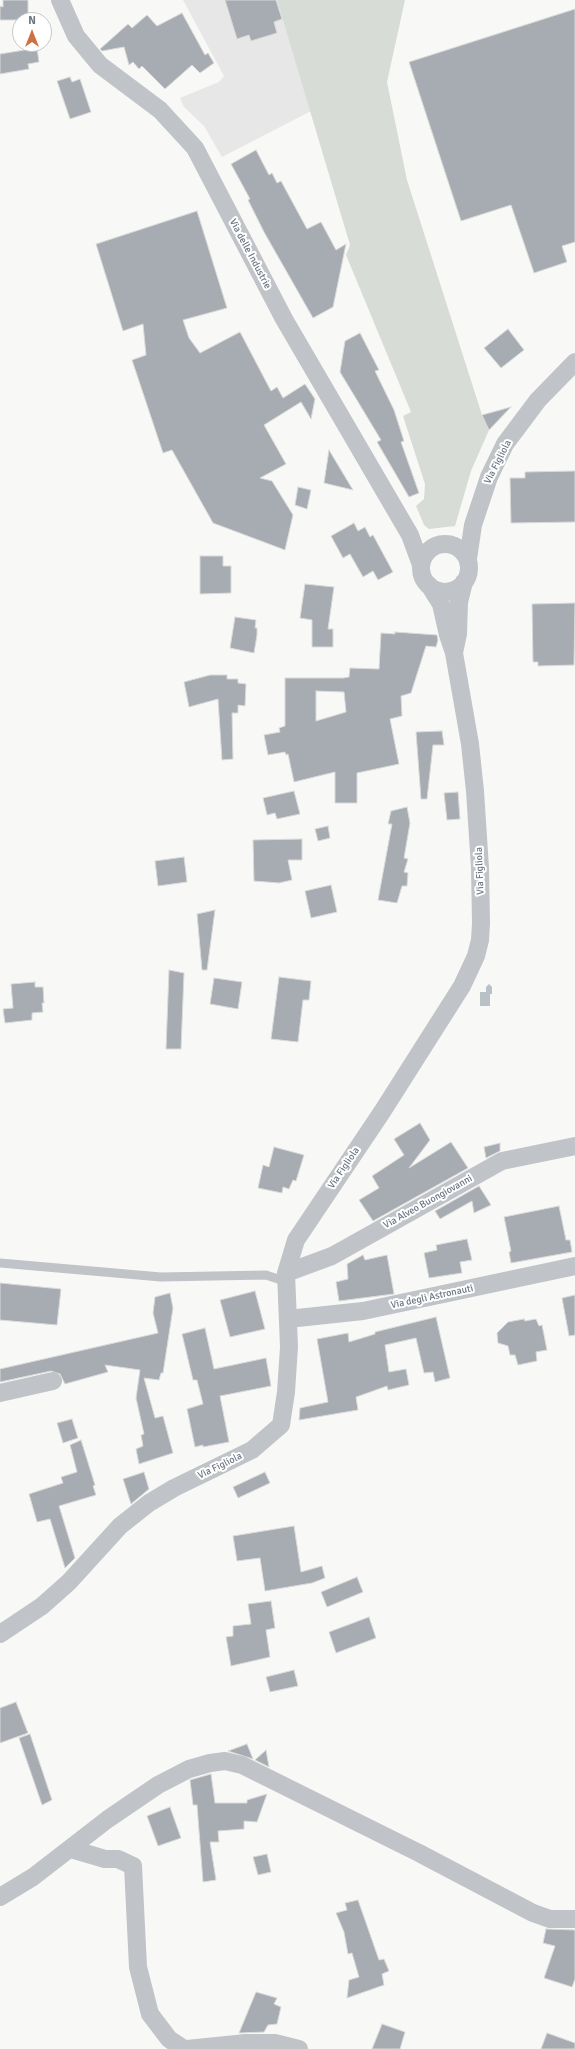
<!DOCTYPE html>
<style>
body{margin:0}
#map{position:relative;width:575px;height:2049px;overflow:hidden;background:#f8f8f6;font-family:Signika,sans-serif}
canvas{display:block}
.north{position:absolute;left:12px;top:12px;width:40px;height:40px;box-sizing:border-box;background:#fff;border:1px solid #c4c8cd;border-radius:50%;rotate:0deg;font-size:11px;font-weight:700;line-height:16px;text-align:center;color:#6b7683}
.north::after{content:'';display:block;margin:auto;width:14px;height:18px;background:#cc7242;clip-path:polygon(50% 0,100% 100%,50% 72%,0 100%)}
</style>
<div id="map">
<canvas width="575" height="2049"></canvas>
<div class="north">N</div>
</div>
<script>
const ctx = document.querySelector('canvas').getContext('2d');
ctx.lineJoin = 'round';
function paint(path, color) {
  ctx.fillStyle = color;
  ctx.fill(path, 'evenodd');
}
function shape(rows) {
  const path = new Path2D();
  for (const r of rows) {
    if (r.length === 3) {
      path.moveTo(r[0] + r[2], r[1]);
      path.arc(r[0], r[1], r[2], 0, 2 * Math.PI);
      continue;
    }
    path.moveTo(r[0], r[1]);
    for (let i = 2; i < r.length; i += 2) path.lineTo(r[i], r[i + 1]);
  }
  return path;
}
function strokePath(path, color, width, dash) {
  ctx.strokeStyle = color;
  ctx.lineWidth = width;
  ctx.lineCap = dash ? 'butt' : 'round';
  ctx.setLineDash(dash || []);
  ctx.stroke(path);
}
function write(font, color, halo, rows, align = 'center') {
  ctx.font = font + ' Signika,sans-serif';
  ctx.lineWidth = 4;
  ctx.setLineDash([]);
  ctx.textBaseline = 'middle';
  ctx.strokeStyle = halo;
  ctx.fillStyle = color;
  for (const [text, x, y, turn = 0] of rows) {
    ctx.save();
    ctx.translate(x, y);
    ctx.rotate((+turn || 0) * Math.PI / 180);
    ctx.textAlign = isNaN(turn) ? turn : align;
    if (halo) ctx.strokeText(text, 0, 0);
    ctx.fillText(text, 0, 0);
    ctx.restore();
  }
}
const built = shape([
 [183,0,277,0,311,111,222,157,204,126,184,107,180,98,219,82,224,76]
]);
const green = shape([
 [277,0,405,0,387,82,407,180,482,415,489,430,471,471,455,526,429,529,424,525,416,506,424,499,425,484,403,416,411,412,346,255,350,245]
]);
const water = shape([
 [489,984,492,987,492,994,490,994,490,1006,480,1006,480,992,486,992,486,987]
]);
const building = shape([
 [3,0,28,0,28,20,0,20,0,6,3,7,3,0],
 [225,0,276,0,282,19,274,22,277,33,251,41,249,35,237,39,225,0],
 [575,9,575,242,562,246,567,262,534,273,511,205,461,221,409,62,575,9],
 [182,13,205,55,208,53,214,63,200,73,192,65,165,89,142,66,139,69,133,62,129,65,124,47,102,51,100,49,128,24,132,28,147,15,157,26,182,13],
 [37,48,39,62,28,64,29,69,0,74,0,54,37,48],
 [70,77,72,82,80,79,91,112,70,119,57,81,70,77],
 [256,150,269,175,272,173,277,183,281,181,307,229,321,222,336,250,346,244,333,307,313,318,264,232,248,200,250,199,231,164,256,150],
 [197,211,227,308,183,320,189,338,200,353,240,332,271,391,277,387,283,398,305,384,315,399,311,419,301,402,264,425,286,464,260,478,272,481,293,515,285,550,213,523,172,450,163,453,132,360,146,355,143,324,123,331,96,244,197,211],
 [508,329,524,350,501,368,484,348,508,329],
 [360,333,379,370,375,371,394,410,404,441,401,442,419,493,409,497,377,442,381,440,340,372,345,341,360,333],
 [511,407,489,430,482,415,511,407],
 [329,450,353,490,324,483,329,450],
 [575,471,575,522,511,523,510,478,525,478,525,472,575,471],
 [298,487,311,490,307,509,295,505,298,487],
 [354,523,358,531,365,527,370,537,373,535,393,572,378,580,373,571,363,577,350,554,343,558,331,536,354,523],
 [200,556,223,556,223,566,231,566,231,593,200,594,200,556],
 [305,584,334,587,328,629,333,629,333,647,312,647,312,620,300,618,305,584],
 [575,603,574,665,538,666,538,662,533,662,532,604,575,603],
 [235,617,256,620,255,628,257,628,257,635,254,653,230,648,235,617],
 [395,632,437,635,438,640,436,647,426,646,411,693,401,696,402,716,390,719,399,764,357,773,357,803,335,803,335,772,294,782,288,754,286,755,285,752,268,755,264,735,280,732,279,728,285,726,285,678,343,678,349,677,350,668,379,669,381,633,395,634,395,632],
 [316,691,344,692,346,712,316,721,316,691],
 [210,675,227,675,227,679,238,679,238,683,246,684,245,706,238,705,238,713,232,713,233,759,222,760,218,699,189,707,184,682,210,675],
 [442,731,444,745,433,745,427,799,421,799,416,732,442,731],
 [294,791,300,814,277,819,275,813,267,815,263,798,294,791],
 [458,792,460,819,447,820,444,793,458,792],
 [407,807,410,823,404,858,408,859,404,872,408,873,407,886,402,886,397,903,378,900,392,824,388,824,391,811,407,807],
 [328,826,330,838,318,841,315,829,328,826],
 [302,839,302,860,288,860,292,880,279,883,254,881,253,840,302,839],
 [184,857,187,882,158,886,155,861,184,857],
 [331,885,337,912,311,918,305,891,331,885],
 [215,910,207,970,202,970,197,914,215,910],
 [169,970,184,973,181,1049,166,1049,169,970],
 [279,977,311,981,309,1000,303,1000,298,1042,271,1039,279,977],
 [214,978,242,982,238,1009,210,1004,214,978],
 [35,982,35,987,43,987,44,1003,42,1003,43,1012,32,1013,32,1020,5,1023,3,1009,13,1008,11,984,35,982],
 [420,1123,430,1140,409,1168,451,1142,468,1168,373,1221,359,1200,379,1188,372,1176,404,1155,394,1139,420,1123],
 [500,1143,500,1151,486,1158,484,1147,500,1143],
 [274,1147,304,1155,296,1181,293,1180,289,1189,283,1187,282,1193,258,1188,263,1165,269,1167,274,1147],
 [479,1186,491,1205,474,1213,472,1201,440,1219,435,1211,479,1186],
 [559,1206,566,1240,570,1240,572,1252,511,1263,509,1252,511,1251,504,1217,559,1206],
 [467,1239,472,1260,460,1262,462,1273,429,1278,424,1253,437,1250,436,1245,467,1239],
 [363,1255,365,1260,387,1255,394,1294,339,1301,336,1282,348,1279,347,1264,363,1255],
 [0,1283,61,1289,57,1325,0,1320,0,1283],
 [255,1291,265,1329,230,1337,220,1300,255,1291],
 [170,1293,173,1308,163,1373,161,1373,159,1380,144,1378,155,1418,163,1416,173,1453,139,1464,136,1449,143,1446,141,1435,144,1434,136,1398,140,1370,105,1365,108,1372,65,1384,60,1374,51,1371,0,1382,0,1369,158,1333,153,1313,155,1297,170,1293],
 [575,1295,575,1335,569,1336,562,1298,575,1295],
 [436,1317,450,1378,435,1382,433,1372,424,1373,416,1338,385,1345,389,1372,406,1369,409,1385,388,1390,387,1386,359,1396,356,1397,358,1410,299,1420,300,1408,328,1402,317,1339,348,1333,349,1342,375,1334,375,1332,436,1317],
 [524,1319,525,1321,536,1319,539,1326,542,1325,547,1350,536,1352,537,1361,518,1365,515,1355,510,1355,508,1346,498,1343,497,1333,508,1322,524,1319],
 [205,1328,214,1369,266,1358,271,1386,220,1396,229,1442,203,1447,203,1445,195,1447,187,1409,203,1404,197,1380,193,1380,182,1334,205,1328],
 [72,1419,78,1438,63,1443,57,1423,72,1419],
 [81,1440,95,1485,93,1486,96,1495,59,1506,75,1558,65,1568,50,1519,37,1522,29,1494,63,1483,61,1477,77,1472,70,1445,81,1440],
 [144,1472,149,1489,131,1504,123,1479,144,1472],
 [265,1472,270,1483,238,1498,233,1487,265,1472],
 [294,1526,301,1572,322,1566,325,1578,312,1583,265,1591,260,1558,237,1561,233,1536,294,1526],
 [357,1577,363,1592,327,1607,321,1592,357,1577],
 [271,1601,275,1628,266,1630,270,1657,231,1666,226,1637,233,1636,233,1626,251,1624,248,1604,271,1601],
 [369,1617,376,1638,336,1653,329,1632,369,1617],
 [294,1670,298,1686,270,1692,266,1677,294,1670],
 [16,1702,28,1733,0,1743,0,1708,16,1702],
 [30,1734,52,1800,42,1805,19,1738,30,1734],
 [247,1744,253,1759,228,1751,247,1744],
 [266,1750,269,1767,255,1760,266,1750],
 [211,1774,215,1803,247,1803,247,1800,267,1794,257,1822,244,1821,244,1829,218,1831,219,1842,210,1842,216,1880,203,1882,197,1805,193,1805,190,1780,211,1774],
 [170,1807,181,1838,158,1846,147,1816,170,1807],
 [267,1854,271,1872,258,1875,253,1857,267,1854],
 [358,1900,379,1960,384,1959,389,1971,382,1974,384,1985,347,1998,349,1980,359,1977,352,1953,348,1954,344,1932,336,1913,347,1910,345,1903,358,1900],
 [546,1929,575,1930,575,1979,572,1987,544,1978,555,1946,543,1943,546,1929],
 [256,1992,277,1998,274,2004,281,2007,277,2024,268,2025,264,2032,239,2033,256,1992],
 [382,2024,405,2032,400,2049,372,2049,382,2024],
 [547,2033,575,2043,575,2049,541,2049,547,2033]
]);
const lane = shape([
 [0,1263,161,1277,266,1275,287,1282]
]);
const street = shape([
 [60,0,76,36,100,65,160,110,195,148,284,319,410,535,421,565],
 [445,568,24],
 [468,559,473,525,489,477,505,444,538,400,575,362],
 [429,585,441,604,448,635,453,650],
 [286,1273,332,1256,502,1161,575,1146],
 [288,1319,363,1311,575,1266],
 [0,1393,53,1381],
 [0,1634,42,1606,69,1582,120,1526,149,1503,174,1488,252,1450,281,1425,286,1392,289,1347,286,1273,296,1240,382,1112,462,986,476,956,480,940,481,923,480,868,475,791,470,744,454,653,458,634,459,602,464,582],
 [71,1849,105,1859,118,1859,133,1866,138,1967,150,2014,169,2039,184,2049],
 [0,1897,33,1877,108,1819,158,1785,189,1769,210,1763,225,1761,242,1765,419,1853,533,1913,550,1919,575,1919],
 [187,2049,246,2043,275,2043,299,2049]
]);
const streetNames = [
 ["Via delle Industrie",250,254,62],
 ["Via Figliola",498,462,-63],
 ["Via Figliola",480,871,-92],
 ["Via Figliola",344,1168,-56],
 ["Via Alveo Buongiovanni",428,1202,-29],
 ["Via degli Astronauti",432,1297,-12],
 ["Via Figliola",220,1466,-26]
];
paint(built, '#e6e7e6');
paint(green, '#d8dcd6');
paint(water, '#b9c1c6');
paint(building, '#a6acb2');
strokePath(building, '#dadad8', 1);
strokePath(lane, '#c0c3c7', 9);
strokePath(street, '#c0c3c7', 18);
write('10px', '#6b7683', '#fff', streetNames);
</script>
